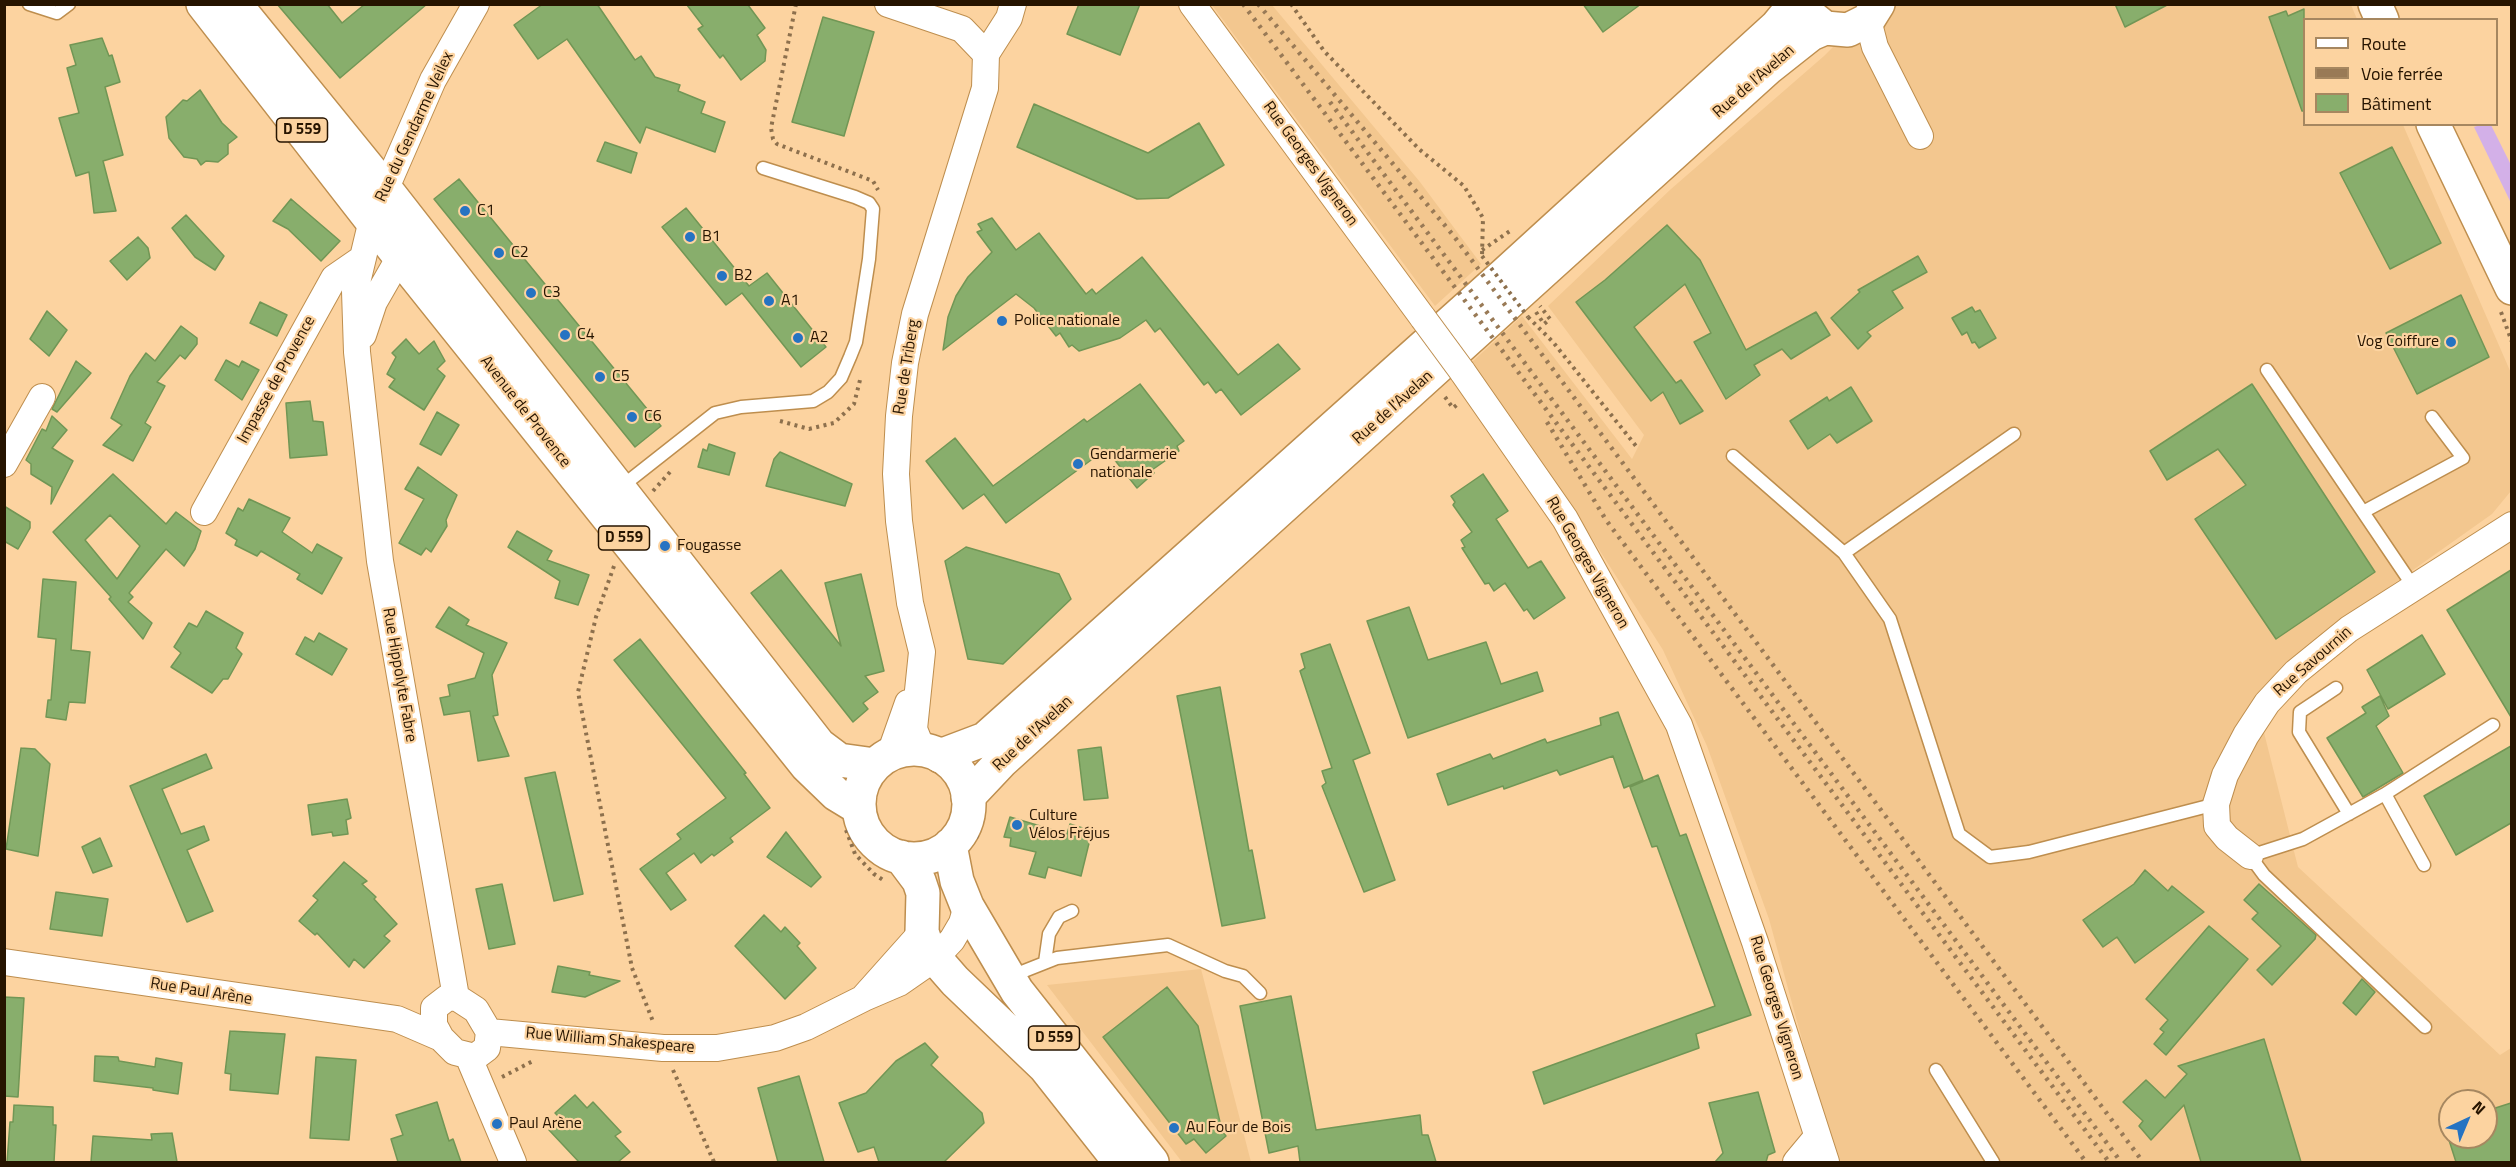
<!DOCTYPE html>
<meta charset="utf-8">
<style>
body{margin:0}
#map{position:relative;width:2516px;height:1167px;overflow:hidden;background:#fcd3a0;font-family:"Titillium Web",sans-serif}
canvas{display:block}
.frame{position:absolute;inset:0;border:6px solid #261400;pointer-events:none}
.legend{position:absolute;left:2303px;top:18px;width:195px;height:108px;box-sizing:border-box;background:#fcd3a0;border:2px solid #a68760;margin:0;padding:8px 10px;list-style:none;font-size:18px;color:#261400}
.legend li{display:flex;align-items:center;gap:12px;height:30px}
.legend b{width:30px;border:2px solid #a68760}
.north{position:absolute;left:2438px;top:1089px;width:60px;height:60px;box-sizing:border-box;background:#fcd3a0;border:2px solid #a68760;border-radius:50%;rotate:44deg;font-size:16px;font-weight:700;line-height:24px;text-align:center;color:#261400}
.north::after{content:'';display:block;margin:auto;width:21px;height:27px;background:#2673c2;clip-path:polygon(50% 0,100% 100%,50% 72%,0 100%)}
</style>
<div id="map">
<canvas width="2516" height="1167"></canvas>
<div class="frame"></div>
<ul class="legend">
<li><b style="height:8px;background:#fff"></b>Route</li>
<li><b style="height:8px;background:#997a56"></b>Voie ferrée</li>
<li><b style="height:16px;background:#88ae6c"></b>Bâtiment</li>
</ul>
<div class="north">N</div>
</div>
<script>
const ctx = document.querySelector('canvas').getContext('2d');
ctx.lineJoin = 'round';
function paint(path, color) {
  ctx.fillStyle = color;
  ctx.fill(path, 'evenodd');
}
function shape(rows) {
  const path = new Path2D();
  for (const r of rows) {
    if (r.length === 3) {
      path.moveTo(r[0] + r[2], r[1]);
      path.arc(r[0], r[1], r[2], 0, 2 * Math.PI);
      continue;
    }
    path.moveTo(r[0], r[1]);
    for (let i = 2; i < r.length; i += 2) path.lineTo(r[i], r[i + 1]);
  }
  return path;
}
function strokePath(path, color, width, dash) {
  ctx.strokeStyle = color;
  ctx.lineWidth = width;
  ctx.lineCap = dash ? 'butt' : 'round';
  ctx.setLineDash(dash || []);
  ctx.stroke(path);
}
function write(font, color, halo, rows, align = 'center') {
  ctx.font = font + ' "Titillium Web",sans-serif';
  ctx.lineWidth = 4.5;
  ctx.setLineDash([]);
  ctx.textBaseline = 'middle';
  ctx.strokeStyle = halo;
  ctx.fillStyle = color;
  for (const [text, x, y, turn = 0] of rows) {
    ctx.save();
    ctx.translate(x, y);
    ctx.rotate((+turn || 0) * Math.PI / 180);
    ctx.textAlign = isNaN(turn) ? turn : align;
    if (halo) ctx.strokeText(text, 0, 0);
    ctx.fillText(text, 0, 0);
    ctx.restore();
  }
}
const built = shape([
 [1212,5,1272,5,1420,182,1481,264,1435,306],
 [1875,5,2351,5,2357,19,2304,20,2304,124,2403,125,2511,373,2511,491,2492,514,2389,587,2255,697,2298,867,2500,1055,2511,1048,2511,1162,1840,1162,1824,1120,1769,919,1707,746,1663,650,1572,507,1472,362,1522,316,1632,459,1644,435,1548,306,1671,189,1824,56],
 [2450,1101,2486,1101,2486,1137,2450,1137],
 [1201,969,1251,1162,1182,1162,1047,985]
]);
const green = shape([
 [2480,125,2491,125,2511,165,2511,203,2474,127]
]);
const building = shape([
 [277,4,327,4,342,23,365,4,427,4,340,78,277,4],
 [543,4,597,4,635,60,641,56,655,77,680,85,678,91,705,102,701,113,725,122,715,152,646,127,640,143,567,39,538,59,514,25,543,4],
 [1079,4,1140,4,1120,55,1067,34,1079,4],
 [1583,4,1641,4,1603,32,1583,4],
 [2115,4,2169,4,2125,27,2115,4],
 [687,5,748,5,765,28,757,35,766,50,765,61,741,80,723,55,720,58,698,29,703,26,687,5],
 [2304,9,2304,111,2302,111,2269,17,2286,11,2288,16,2304,9],
 [823,17,874,32,844,136,792,122,823,17],
 [102,38,109,56,112,55,120,82,105,87,123,155,103,161,116,211,94,213,89,172,76,176,59,118,79,113,67,68,76,65,70,45,102,38],
 [200,90,222,123,237,137,228,144,228,154,218,162,206,161,201,165,197,159,184,157,169,138,166,117,183,100,187,101,200,90],
 [1034,104,1148,153,1199,123,1224,165,1168,198,1137,199,1017,147,1034,104],
 [605,142,637,153,631,173,597,161,605,142],
 [2392,147,2441,243,2390,269,2340,173,2392,147],
 [459,179,661,426,635,447,434,199,459,179],
 [291,199,340,241,321,261,288,229,273,221,291,199],
 [686,208,749,286,767,273,826,347,801,367,742,293,726,305,662,227,686,208],
 [186,215,224,256,215,270,195,257,172,228,186,215],
 [992,218,1016,250,1039,233,1086,294,1092,289,1096,294,1142,257,1238,375,1278,344,1300,369,1241,415,1221,389,1216,393,1208,382,1204,385,1160,328,1155,332,1146,320,1120,338,1079,351,1072,345,1069,347,1060,333,1056,336,1034,308,1016,294,943,350,948,317,956,296,968,277,992,252,977,232,982,230,978,224,992,218],
 [1667,225,1700,260,1746,350,1816,312,1830,335,1791,359,1782,349,1754,365,1760,375,1726,399,1694,342,1711,333,1685,284,1634,327,1676,383,1681,380,1703,411,1680,424,1663,392,1651,401,1576,302,1605,280,1667,225],
 [138,237,148,248,150,258,127,280,110,261,138,237],
 [1918,256,1927,272,1892,291,1903,308,1867,332,1871,336,1858,349,1831,318,1860,292,1858,290,1918,256],
 [2461,295,2489,357,2417,394,2386,333,2461,295],
 [260,302,287,315,277,336,250,323,260,302],
 [1972,307,1975,312,1980,310,1996,338,1979,348,1975,342,1972,343,1967,332,1962,335,1952,318,1972,307],
 [47,311,67,330,49,356,30,339,47,311],
 [181,326,197,338,197,344,185,359,180,355,157,382,165,386,145,423,151,427,133,461,103,445,122,425,111,418,130,376,146,353,155,361,181,326],
 [406,339,419,354,434,341,445,361,437,369,445,376,424,410,389,387,395,379,387,374,396,357,392,353,406,339],
 [226,360,239,367,242,361,259,370,242,400,215,380,226,360],
 [76,361,91,373,57,412,52,409,76,361],
 [1140,384,1184,441,1177,446,1179,451,1152,470,1154,473,1137,488,1106,449,1006,523,984,494,963,509,926,461,955,438,993,486,1084,419,1087,422,1140,384],
 [2252,384,2375,572,2276,639,2195,519,2246,485,2218,449,2167,480,2150,451,2252,384],
 [1851,387,1872,421,1837,443,1830,434,1808,449,1790,421,1827,397,1829,401,1851,387],
 [310,401,313,421,323,422,327,455,290,458,286,403,310,401],
 [437,412,459,425,441,455,420,444,437,412],
 [52,416,67,430,52,448,73,461,51,504,52,487,31,474,31,464,26,460,42,429,46,431,52,416],
 [709,444,735,453,729,475,698,467,703,449,707,451,709,444],
 [780,452,852,484,845,506,766,486,774,459,780,452],
 [418,467,457,495,446,520,447,526,431,552,426,548,421,555,399,543,424,499,405,489,418,467],
 [113,474,166,524,176,512,201,531,195,549,184,566,166,549,129,593,133,597,128,602,152,623,143,639,109,599,111,597,53,532,113,474],
 [110,515,140,546,117,579,85,540,110,515],
 [1483,474,1508,511,1496,519,1528,568,1541,561,1565,598,1534,619,1527,609,1524,611,1505,583,1494,591,1489,583,1485,584,1462,548,1465,547,1461,540,1472,532,1453,505,1455,502,1451,496,1483,474],
 [249,499,290,518,282,532,312,553,317,544,342,558,322,594,297,579,300,574,261,551,257,556,235,545,237,540,226,533,238,508,243,511,249,499],
 [4,506,30,522,30,528,18,549,4,541,4,506],
 [517,531,552,551,547,560,589,575,578,605,555,598,560,581,508,547,517,531],
 [966,547,1059,574,1071,599,1003,664,968,659,945,561,966,547],
 [781,570,841,646,825,583,861,574,884,671,865,676,878,692,863,703,868,709,853,722,751,593,781,570],
 [2511,570,2511,717,2447,610,2511,570],
 [43,579,76,582,71,650,90,652,85,703,69,702,66,720,46,717,48,700,51,700,56,639,38,637,43,579],
 [449,607,469,620,466,625,507,643,492,675,498,715,493,716,509,756,478,761,470,711,444,715,440,698,450,696,448,685,475,678,484,653,436,627,449,607],
 [1409,607,1428,660,1486,642,1501,684,1537,672,1543,691,1408,738,1367,621,1409,607],
 [206,611,243,633,236,648,242,654,228,679,223,679,212,693,171,667,181,653,174,647,189,623,197,627,206,611],
 [319,633,347,649,332,675,296,654,305,637,314,642,319,633],
 [2422,635,2445,674,2388,709,2367,670,2422,635],
 [640,639,746,773,744,774,770,808,730,838,733,842,714,856,712,854,701,863,694,853,666,873,686,900,671,910,640,869,681,839,677,834,726,798,614,660,640,639],
 [1330,644,1370,753,1353,760,1395,880,1364,892,1322,786,1326,783,1322,771,1332,768,1300,671,1305,668,1301,654,1330,644],
 [1220,687,1249,851,1252,850,1265,918,1222,926,1177,696,1220,687],
 [2380,696,2389,716,2376,726,2403,773,2363,797,2327,738,2366,713,2362,707,2380,696],
 [1618,712,1643,780,1624,788,1613,756,1560,775,1557,770,1504,789,1503,786,1448,805,1437,774,1490,754,1493,759,1545,739,1547,743,1601,725,1600,718,1618,712],
 [2511,746,2511,823,2456,855,2424,796,2511,746],
 [1101,747,1108,798,1084,800,1078,750,1101,747],
 [21,748,35,749,50,764,38,856,6,849,21,748],
 [206,754,212,768,162,789,181,834,204,826,209,840,187,850,213,911,187,922,130,786,206,754],
 [555,772,583,894,554,901,525,778,555,772],
 [1658,775,1680,836,1686,834,1751,1015,1696,1034,1699,1048,1544,1104,1533,1072,1715,1006,1657,846,1652,847,1630,787,1658,775],
 [347,799,351,818,346,820,348,834,333,836,332,832,312,835,308,805,347,799],
 [1010,817,1067,834,1070,824,1092,831,1081,876,1048,867,1045,878,1029,874,1036,852,1010,846,1011,838,1004,837,1010,817],
 [786,832,821,877,811,887,767,857,786,832],
 [100,838,112,866,93,873,82,847,100,838],
 [344,862,367,881,362,884,376,897,374,899,397,924,384,936,390,941,364,968,354,959,349,967,317,933,315,935,299,921,318,900,313,896,344,862],
 [2145,870,2168,891,2172,886,2204,912,2135,963,2117,937,2103,947,2083,920,2134,884,2145,870],
 [502,884,515,944,489,949,476,889,502,884],
 [2259,884,2316,935,2315,939,2272,985,2257,970,2281,946,2252,919,2258,913,2244,900,2259,884],
 [56,892,108,899,102,936,50,929,56,892],
 [764,915,781,932,785,927,800,943,797,946,816,968,785,999,735,946,764,915],
 [2209,926,2248,959,2166,1055,2154,1044,2164,1032,2160,1029,2168,1020,2146,999,2209,926],
 [558,966,590,972,589,975,620,981,585,997,552,992,558,966],
 [2362,979,2375,992,2356,1015,2343,1003,2362,979],
 [1167,987,1198,1026,1222,1131,1226,1136,1206,1153,1194,1139,1186,1144,1103,1037,1167,987],
 [1291,996,1316,1130,1420,1115,1422,1135,1428,1135,1436,1162,1300,1162,1298,1146,1269,1153,1240,1006,1291,996],
 [4,997,24,998,18,1097,4,1096,4,997],
 [230,1031,285,1034,278,1094,230,1090,231,1074,225,1073,230,1031],
 [2264,1039,2301,1162,2201,1162,2184,1105,2151,1140,2139,1126,2143,1121,2123,1102,2146,1080,2165,1098,2187,1074,2178,1066,2264,1039],
 [925,1043,938,1057,931,1065,982,1113,984,1123,944,1162,879,1162,874,1147,858,1152,839,1103,866,1093,896,1061,925,1043],
 [95,1056,118,1057,119,1061,155,1067,156,1058,182,1063,178,1094,153,1090,153,1088,94,1081,95,1056],
 [316,1057,356,1060,349,1140,310,1138,316,1057],
 [799,1076,811,1117,824,1162,778,1162,758,1088,799,1076],
 [1758,1092,1775,1152,1768,1155,1766,1162,1715,1162,1723,1153,1709,1103,1758,1092],
 [575,1095,587,1108,593,1102,621,1132,615,1136,630,1152,618,1162,579,1162,549,1130,561,1119,555,1113,575,1095],
 [437,1102,449,1141,453,1139,461,1162,398,1162,391,1139,403,1135,396,1115,437,1102],
 [2511,1103,2511,1162,2456,1162,2448,1137,2486,1137,2486,1111,2511,1103],
 [14,1105,53,1107,53,1125,56,1125,54,1162,7,1162,10,1122,13,1122,14,1105],
 [172,1133,177,1162,91,1162,93,1136,152,1140,151,1134,172,1133]
]);
const path = shape([
 [796,4,771,128,773,139,777,144,873,181,878,190],
 [1291,4,1324,51,1419,149,1464,186,1483,218,1482,256],
 [1482,250,1510,231],
 [1536,312,1544,324,1550,319,1540,306],
 [2501,312,2512,342],
 [1528,317,1553,342,1636,446],
 [1445,397,1453,408,1458,404],
 [780,421,809,429,834,423,854,404,861,376],
 [653,491,670,472],
 [614,566,596,617,578,692,632,968,654,1024],
 [846,830,855,854,874,874,883,880],
 [976,838,982,820],
 [673,1070,714,1162],
 [502,1077,535,1060]
]);
const lane = shape([
 [29,4,57,13,69,4],
 [2267,370,2413,586],
 [1733,456,1844,553,1890,619,1959,834,1990,857,2029,852,2216,804],
 [621,487,715,413,741,407,813,401,828,392,841,378,850,357,856,342,869,259,873,209,869,203,855,197,763,168],
 [2363,512,2463,458,2432,417],
 [1844,553,2014,434],
 [2336,688,2300,712,2299,732,2349,814],
 [2385,794,2493,725],
 [2424,865,2385,794,2303,839,2250,856,2264,875,2425,1027],
 [1045,962,1049,934,1059,917,1072,911],
 [1009,977,1057,958,1168,945,1225,971,1243,976,1260,993],
 [1936,1070,1993,1162]
]);
const street = shape([
 [888,4,962,29,986,54],
 [1192,4,1423,318],
 [1868,20,1875,47,1920,136],
 [363,335,374,302,409,241],
 [1462,371,1565,519,1679,725,1755,942,1826,1162],
 [4,464,42,397],
 [204,512,334,278,363,258],
 [922,749,914,729,922,652,910,603,899,521,896,474,899,416,905,363,915,314,985,88,986,54,1009,18,1013,4],
 [890,754,908,703],
 [2250,856,2227,838,2217,826,2216,804,2225,775,2246,735,2267,703,2296,672,2349,629,2512,525],
 [4,962,397,1019,441,1038],
 [456,997,380,561,357,352,355,291,372,220,433,80,476,4],
 [456,997,476,1010,489,1032,487,1048,475,1057,455,1052,441,1038,434,1025,434,1008,447,998,456,997],
 [864,997,922,932],
 [489,1032,663,1048,717,1048,775,1038,806,1027,864,998,899,983,935,958,952,940,962,923,967,906],
 [469,1058,513,1162],
 [1796,1162,1816,1138]
]);
const secondary = shape([
 [2375,4,2382,20],
 [1809,15,1825,28,1848,30,1868,20,1878,4],
 [2433,124,2512,288],
 [940,756,985,739,1505,274,1777,26,1795,4],
 [968,797,1002,761,1768,68,1811,34,1825,28]
]);
const primary = shape([
 [203,4,400,257,807,766,836,794,859,808],
 [235,4,387,191,819,745,839,760,875,765],
 [914,804,55],
 [950,845,957,881,967,906,1017,991,1152,1162],
 [901,857,919,881,923,893,922,932,928,950,955,981,1045,1067,1120,1162]
]);
const rail = shape([
 [1243,4,2109,1162],
 [1258,4,1453,235,2143,1162],
 [1330,102,2121,1162],
 [1547,422,1606,520,2086,1162]
]);
const pathBridge = shape([
 [1482,256,1528,317]
]);
const streetBridge = shape([
 [1423,318,1462,371]
]);
const markers = [
 [465,211,6,"#2673c2"],
 [690,237,6,"#2673c2"],
 [499,253,6,"#2673c2"],
 [722,276,6,"#2673c2"],
 [531,293,6,"#2673c2"],
 [769,301,6,"#2673c2"],
 [1002,321,6,"#2673c2"],
 [565,335,6,"#2673c2"],
 [798,338,6,"#2673c2"],
 [2451,342,6,"#2673c2"],
 [600,377,6,"#2673c2"],
 [632,417,6,"#2673c2"],
 [1078,464,6,"#2673c2"],
 [665,546,6,"#2673c2"],
 [1017,825,6,"#2673c2"],
 [497,1124,6,"#2673c2"],
 [1174,1128,6,"#2673c2"]
];
const shields = [
 [302,130,51],
 [624,538,51],
 [1054,1038,51]
];
const shieldNames = [
 ["D 559",302,130],
 ["D 559",624,538],
 ["D 559",1054,1038]
];
const streetNames = [
 ["Rue de l'Avelan",1754,82,-41],
 ["Rue du Gendarme Veilex",415,127,-65],
 ["Rue Georges Vigneron",1310,164,54],
 ["Rue de Triberg",907,367,-81],
 ["Impasse de Provence",277,380,-61],
 ["Rue de l'Avelan",1393,408,-42],
 ["Avenue de Provence",525,412,52],
 ["Rue Georges Vigneron",1587,563,60],
 ["Rue Savournin",2313,662,-41],
 ["Rue Hippolyte Fabre",399,675,80],
 ["Rue de l'Avelan",1033,734,-43],
 ["Rue Paul Arène",201,992,9],
 ["Rue Georges Vigneron",1776,1008,73],
 ["Rue William Shakespeare",610,1041,5]
];
const poiNames = [
 ["C1",477,211],
 ["B1",702,237],
 ["C2",511,253],
 ["B2",734,276],
 ["C3",543,293],
 ["A1",781,301],
 ["Police nationale",1014,321],
 ["C4",577,335],
 ["A2",810,338],
 ["Vog Coiffure",2439,342,"right"],
 ["C5",612,377],
 ["C6",644,417],
 ["Gendarmerie",1090,455],
 ["nationale",1090,473],
 ["Fougasse",677,546],
 ["Culture",1029,816],
 ["Vélos Fréjus",1029,834],
 ["Paul Arène",509,1124],
 ["Au Four de Bois",1186,1128]
];
paint(built, '#f3c78f');
paint(green, '#d3b0e8');
paint(building, '#88ae6c');
strokePath(building, '#719655', 1.5);
strokePath(lane, '#be8e4e', 15);
strokePath(street, '#be8e4e', 28);
strokePath(secondary, '#be8e4e', 36);
strokePath(primary, '#be8e4e', 36);
strokePath(path, '#8d704d', 4, [3, 4.5]);
strokePath(lane, '#fff', 12);
strokePath(street, '#fff', 26);
strokePath(secondary, '#fff', 33);
strokePath(primary, '#fff', 33);
strokePath(rail, '#997a56', 4.5, [3, 6]);
strokePath(streetBridge, '#be8e4e', 28, []);
strokePath(pathBridge, '#8d704d', 4, [3, 4.5]);
strokePath(streetBridge, '#fff', 26);
for (const [x, y, r, color] of markers) {
  const dot = new Path2D();
  dot.arc(x, y, r, 0, 2 * Math.PI);
  ctx.fillStyle = color;
  ctx.fill(dot);
  strokePath(dot, '#fcd3a0', 2);
}
for (const [x, y, w] of shields) {
  const box = new Path2D();
  box.roundRect(x - w / 2, y - 12, w, 24, 4.5);
  ctx.fillStyle = '#fcd3a0';
  ctx.fill(box);
  strokePath(box, '#261400', 1.5);
}
write('bold 15px', '#261400', null, shieldNames);
write('16px', '#261400', '#fcd3a0', streetNames);
write('16px', '#261400', '#fcd3a0', poiNames, 'left');
</script>
